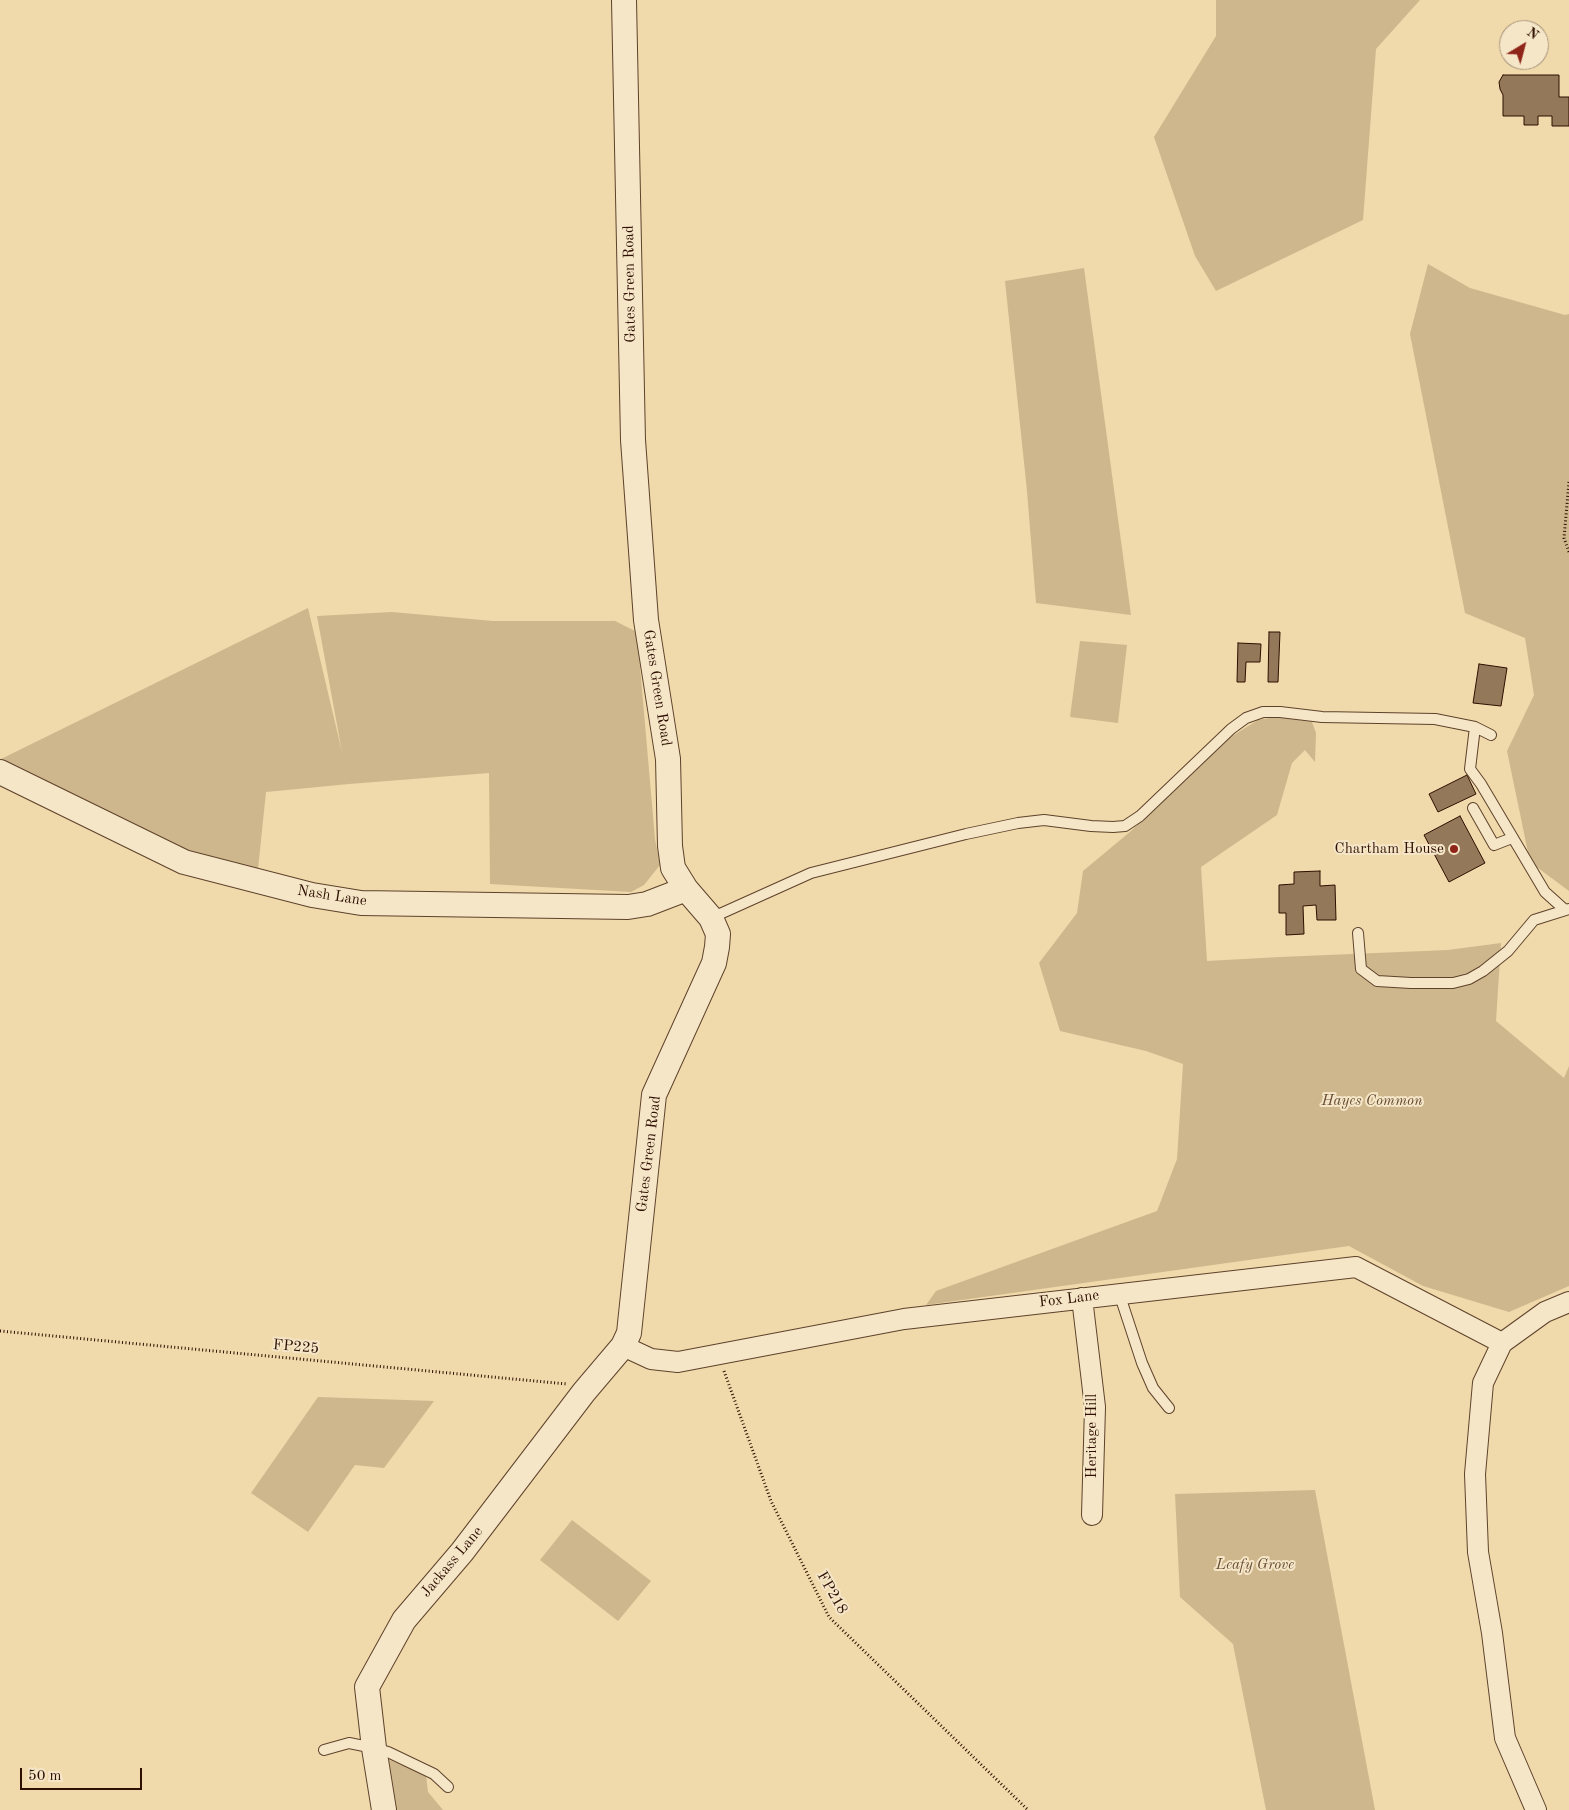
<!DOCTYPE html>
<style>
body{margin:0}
#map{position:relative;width:1569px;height:1810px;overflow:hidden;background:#f0d9aa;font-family:"Old Standard TT",serif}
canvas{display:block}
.north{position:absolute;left:1499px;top:20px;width:50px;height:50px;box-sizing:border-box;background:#f5e6c8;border:1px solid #a59078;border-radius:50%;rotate:37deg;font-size:14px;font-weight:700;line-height:20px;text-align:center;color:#2e0f01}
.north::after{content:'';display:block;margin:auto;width:18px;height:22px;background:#8f2418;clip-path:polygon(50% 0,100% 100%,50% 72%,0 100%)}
.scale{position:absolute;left:20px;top:1768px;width:122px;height:22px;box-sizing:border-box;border:2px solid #2e0f01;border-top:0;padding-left:6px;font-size:15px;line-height:18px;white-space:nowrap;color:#2e0f01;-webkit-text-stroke:4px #f5e6c8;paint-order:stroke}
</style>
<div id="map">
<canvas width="1569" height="1810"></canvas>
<div class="north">N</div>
<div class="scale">50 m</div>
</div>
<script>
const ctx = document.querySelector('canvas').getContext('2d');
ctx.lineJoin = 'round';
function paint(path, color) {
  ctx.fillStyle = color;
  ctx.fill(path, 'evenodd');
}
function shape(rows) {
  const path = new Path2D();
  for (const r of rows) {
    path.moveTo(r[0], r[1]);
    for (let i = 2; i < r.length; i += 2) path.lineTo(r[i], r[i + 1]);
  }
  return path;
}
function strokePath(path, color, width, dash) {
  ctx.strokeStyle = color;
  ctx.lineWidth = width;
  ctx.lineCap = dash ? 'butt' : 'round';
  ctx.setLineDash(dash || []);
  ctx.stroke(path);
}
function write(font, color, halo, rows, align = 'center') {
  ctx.font = font + ' "Old Standard TT",serif';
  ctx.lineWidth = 4;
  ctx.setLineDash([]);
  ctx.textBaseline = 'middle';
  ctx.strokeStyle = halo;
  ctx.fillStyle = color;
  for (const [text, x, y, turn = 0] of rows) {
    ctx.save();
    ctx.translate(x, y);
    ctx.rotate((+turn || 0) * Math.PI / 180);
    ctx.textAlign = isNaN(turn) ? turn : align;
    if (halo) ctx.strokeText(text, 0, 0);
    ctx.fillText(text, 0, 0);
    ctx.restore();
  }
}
const green = shape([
 [1216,0,1420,0,1376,49,1363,220,1216,291,1195,256,1154,137,1216,36],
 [1428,264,1470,288,1565,315,1569,314,1569,891,1530,862,1507,751,1534,695,1525,638,1465,613,1410,334],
 [1084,268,1131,615,1036,603,1027,491,1005,281],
 [308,608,342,752,317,616,392,612,493,621,615,621,637,632,655,839,660,865,644,885,631,892,490,884,489,773,349,784,266,792,258,869,183,849,1,759],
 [1080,641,1127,645,1118,723,1070,717],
 [1275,717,1312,722,1316,733,1315,762,1305,750,1292,763,1277,815,1201,867,1207,961,1280,957,1448,950,1501,943,1496,1021,1564,1078,1569,1066,1569,1286,1509,1312,1423,1286,1349,1246,926,1305,936,1291,1157,1211,1177,1159,1183,1064,1146,1051,1060,1031,1039,963,1077,913,1083,871,1131,831,1190,773,1226,740,1258,720],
 [318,1397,434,1401,384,1468,355,1465,308,1532,251,1493],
 [1315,1490,1375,1810,1266,1810,1233,1644,1180,1597,1175,1494],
 [572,1520,651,1581,618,1621,540,1560],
 [387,1759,426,1775,428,1792,443,1810,391,1810]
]);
const building = shape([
 [1503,75,1559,75,1559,97,1569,97,1569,126,1552,126,1552,116,1538,116,1538,125,1524,125,1524,116,1503,116,1503,95,1500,89,1499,82,1503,75],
 [1269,632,1280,632,1278,682,1268,682,1269,632],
 [1238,643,1261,644,1260,662,1246,662,1245,682,1237,682,1238,643],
 [1479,664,1507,668,1501,706,1473,703,1479,664],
 [1467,775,1476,794,1438,812,1429,794,1467,775],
 [1460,816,1485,863,1449,882,1424,835,1460,816],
 [1320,871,1320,886,1335,885,1336,920,1317,920,1316,905,1303,906,1304,934,1286,935,1286,913,1279,913,1279,885,1294,884,1294,872,1320,871]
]);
const path = shape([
 [1569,482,1564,538,1569,552],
 [0,1331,567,1384],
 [724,1371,771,1501,829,1617,1028,1810]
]);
const service = shape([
 [1475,727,1470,769,1481,784,1545,892,1565,910],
 [1473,808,1494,845,1512,838],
 [711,918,811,873,966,834,1018,823,1044,820,1091,826,1113,827,1125,826,1140,816,1231,729,1246,718,1263,712,1280,712,1322,717,1435,719,1475,727,1491,735],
 [1358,933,1361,969,1377,981,1411,983,1453,983,1469,979,1483,971,1508,951,1534,920,1569,909],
 [1119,1293,1142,1363,1153,1388,1169,1408],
 [324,1750,349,1743,374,1748,388,1752,434,1774,448,1787]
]);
const minor = shape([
 [1082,1298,1095,1407,1092,1515],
 [623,1346,651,1359,678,1362,904,1319,1356,1267,1502,1343],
 [1536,1810,1505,1738,1492,1633,1478,1552,1475,1474,1483,1383,1502,1343,1545,1312,1569,1302]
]);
const tertiary = shape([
 [0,772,184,862,312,895,361,903,628,907,647,904,686,889],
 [384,1810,374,1748,367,1687,404,1620,462,1552,584,1392,623,1346,629,1333,654,1095,714,963,717,947,718,934,711,918,686,889,673,868,670,846,668,759,646,620,633,440,624,0]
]);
const markers = [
 [1454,849,5,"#8f2418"]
];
const streetNames = [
 ["Gates Green Road",630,284,-91],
 ["Gates Green Road",657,688,81],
 ["Nash Lane",332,896,9],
 ["Gates Green Road",649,1154,-83],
 ["Fox Lane",1069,1299,-7],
 ["FP225",296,1347,5],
 ["Heritage Hill",1092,1436,-90],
 ["Jackass Lane",452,1562,-50],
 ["FP218",832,1593,60]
];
const poiNames = [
 ["Chartham House",1444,849]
];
const parkNames = [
 ["Hayes Common",1372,1101],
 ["Leafy Grove",1255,1565]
];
paint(green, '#cfb78d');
paint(building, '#937859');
strokePath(building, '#2e0f01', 1);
strokePath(service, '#5e422b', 12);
strokePath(minor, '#5e422b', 22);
strokePath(tertiary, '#5e422b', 26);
strokePath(path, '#2e0f01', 3, [1, 2.5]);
strokePath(service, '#f5e6c8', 10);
strokePath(minor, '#f5e6c8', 20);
strokePath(tertiary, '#f5e6c8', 24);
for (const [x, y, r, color] of markers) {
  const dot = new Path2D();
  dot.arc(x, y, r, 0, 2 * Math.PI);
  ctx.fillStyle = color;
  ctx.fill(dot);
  strokePath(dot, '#f5e6c8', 2);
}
write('15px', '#2e0f01', '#f5e6c8', streetNames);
write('15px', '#2e0f01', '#f5e6c8', poiNames, 'right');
write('italic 15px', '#664a32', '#f5e6c8', parkNames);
</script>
